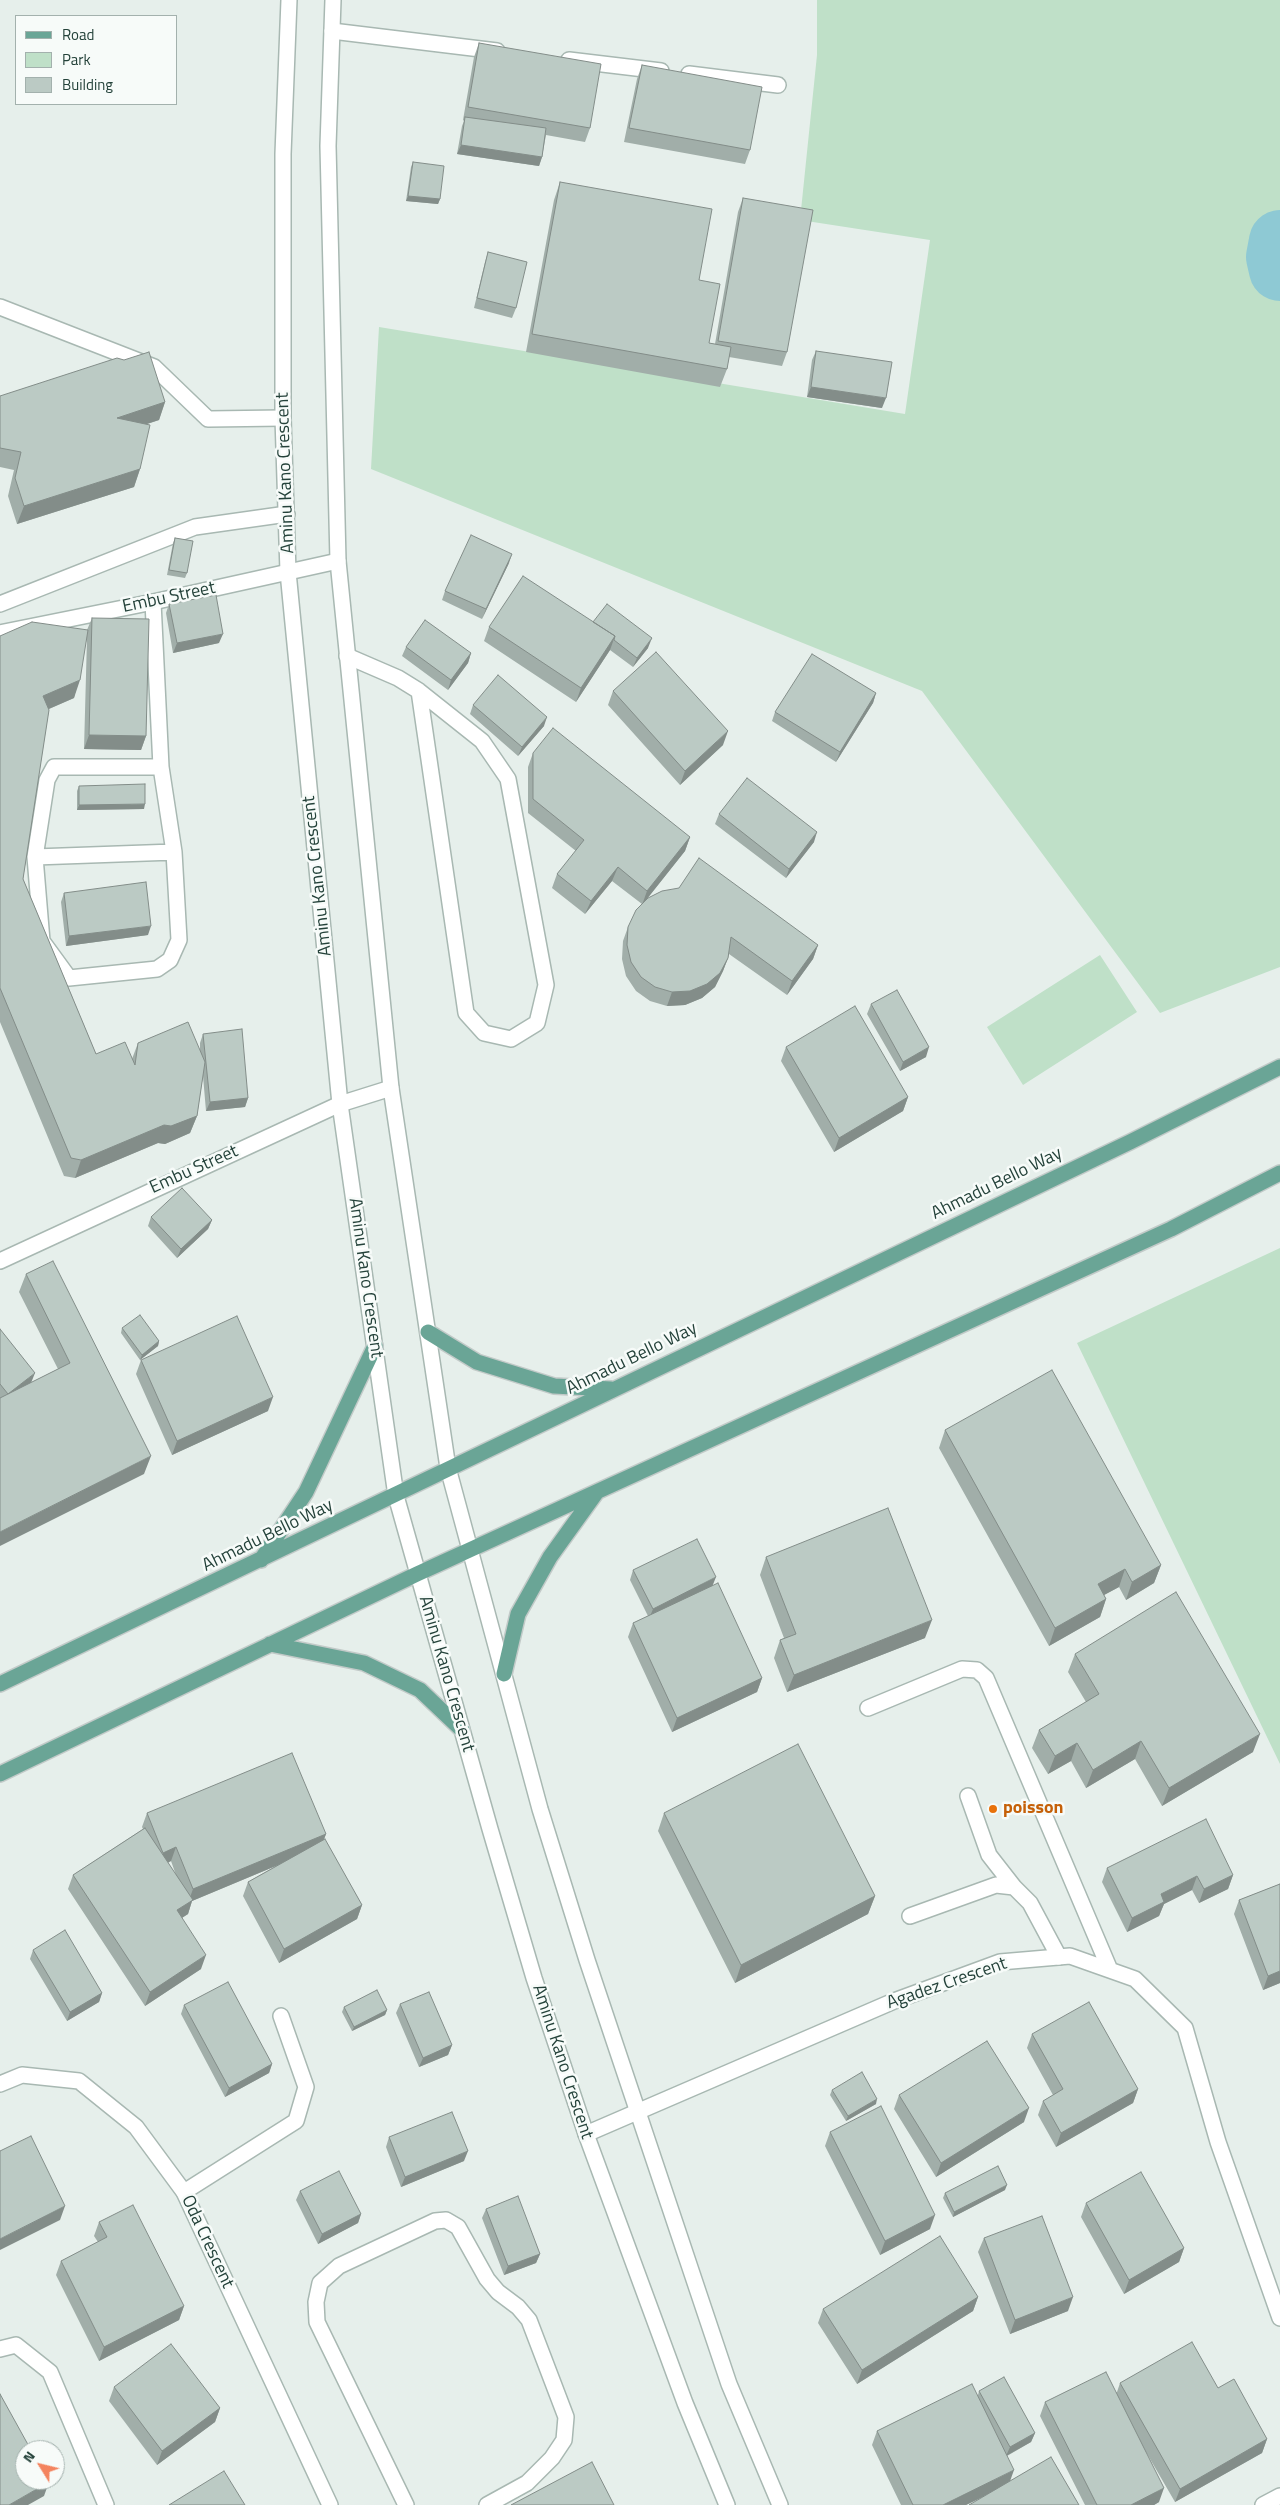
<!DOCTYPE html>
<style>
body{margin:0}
#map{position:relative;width:1280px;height:2505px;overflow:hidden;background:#e6efeb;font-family:"Titillium Web",sans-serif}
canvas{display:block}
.legend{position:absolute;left:15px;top:15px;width:162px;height:90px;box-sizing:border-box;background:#f7fbf9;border:1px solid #a3b1ad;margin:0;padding:6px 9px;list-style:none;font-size:15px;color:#24423a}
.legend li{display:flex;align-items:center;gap:10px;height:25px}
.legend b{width:25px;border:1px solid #a3b1ad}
.north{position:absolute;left:15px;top:2440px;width:50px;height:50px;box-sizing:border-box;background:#f7fbf9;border:1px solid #a3b1ad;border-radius:50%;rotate:306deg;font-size:14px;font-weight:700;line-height:20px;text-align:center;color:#24423a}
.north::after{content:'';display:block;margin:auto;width:18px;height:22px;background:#f4845f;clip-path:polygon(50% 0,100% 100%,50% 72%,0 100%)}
</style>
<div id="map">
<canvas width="1280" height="2505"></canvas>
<ul class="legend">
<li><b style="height:6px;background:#6aa596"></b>Road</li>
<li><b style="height:14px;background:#bfe0c8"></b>Park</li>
<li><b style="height:14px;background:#bbcac4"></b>Building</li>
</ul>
<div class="north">N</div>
</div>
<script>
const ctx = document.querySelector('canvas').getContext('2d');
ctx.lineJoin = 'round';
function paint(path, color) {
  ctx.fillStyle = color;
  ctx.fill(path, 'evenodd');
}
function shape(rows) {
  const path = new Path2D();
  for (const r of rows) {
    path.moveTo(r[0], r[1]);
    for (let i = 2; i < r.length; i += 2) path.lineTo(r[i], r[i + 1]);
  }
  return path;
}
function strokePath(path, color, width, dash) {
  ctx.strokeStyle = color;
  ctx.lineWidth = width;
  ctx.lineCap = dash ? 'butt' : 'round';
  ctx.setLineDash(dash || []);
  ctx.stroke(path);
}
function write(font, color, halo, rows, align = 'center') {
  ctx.font = font + ' "Titillium Web",sans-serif';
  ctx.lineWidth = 5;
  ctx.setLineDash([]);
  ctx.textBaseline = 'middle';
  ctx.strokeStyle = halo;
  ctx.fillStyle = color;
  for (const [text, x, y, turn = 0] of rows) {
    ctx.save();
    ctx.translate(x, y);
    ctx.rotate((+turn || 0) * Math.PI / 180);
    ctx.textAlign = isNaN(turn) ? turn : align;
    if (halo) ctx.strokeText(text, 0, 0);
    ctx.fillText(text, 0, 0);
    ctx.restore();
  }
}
const green = shape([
 [817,0,1280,0,1280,967,1160,1013,922,691,371,469,379,327,905,414,930,240,800,220,817,55],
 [1100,955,1137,1012,1023,1085,987,1027],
 [1280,1248,1280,1764,1077,1343]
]);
const river = shape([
 [1280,241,1277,257,1280,270]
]);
const service = shape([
 [332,31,497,51],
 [569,60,661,71],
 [689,74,778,85],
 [153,602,161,767,174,852,179,940,170,960,157,969,69,978,42,941,35,857,47,780,54,767,161,767],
 [0,604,195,527,287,514],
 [347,656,398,678,419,691,482,741,508,779,546,985,537,1023,511,1039,484,1033,466,1013,419,691],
 [35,857,174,852],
 [968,1796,989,1855,1014,1887,1030,1903,1059,1957],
 [910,1916,996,1885,1014,1887],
 [184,2192,296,2121,306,2087,281,2016],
 [406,2505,317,2322,316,2302,320,2283,339,2266,435,2221,446,2220,458,2227,487,2279,498,2292,518,2307,529,2320,566,2417,564,2440,552,2458,527,2483,487,2505],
 [1263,2505,1280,2496]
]);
const minor = shape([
 [0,307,154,367,208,419,283,418],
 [0,633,153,602,338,561],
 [0,1261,340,1104,391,1088],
 [868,1708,962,1669,977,1670,986,1678,1110,1970],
 [0,2084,22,2075,79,2081,136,2127,184,2192,330,2505],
 [586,2134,894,2001,1000,1962,1070,1956,1135,1979,1185,2028,1218,2142,1280,2318],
 [0,2349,16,2345,50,2372,106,2505]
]);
const tertiary = shape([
 [289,0,283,154,283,418,288,572,340,1104,396,1496,490,1829,534,1978,586,2134,685,2403,727,2505],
 [333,0,328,146,338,561,391,1088,448,1468,540,1809,587,1960,729,2384,780,2505]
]);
const primary = shape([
 [428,1332,477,1362,554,1386,611,1389],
 [261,1560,306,1492,375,1346],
 [270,1644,364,1663,420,1690,462,1730],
 [504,1674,518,1614,550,1557,596,1493],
 [0,1684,1130,1142,1280,1067],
 [0,1774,417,1574,1171,1229,1280,1173]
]);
const wall = shape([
 [479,43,590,128,585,142,546,135,542,157,539,166,457,154,462,126,464,121,463,120,474,57],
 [642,65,750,150,745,164,624,142,637,79],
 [413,162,440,199,438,204,406,201,411,167],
 [560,182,699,280,709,343,715,344,738,212,743,198,787,352,782,366,729,357,727,369,720,387,526,352,554,200],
 [488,252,516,308,512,318,474,308,485,262],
 [816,351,882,408,807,397,812,360],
 [0,396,165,402,159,420,147,424,140,469,134,487,17,524,8,496,14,470,0,467],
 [175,538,187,573,185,578,167,575,173,543],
 [509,563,482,619,442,600,445,591],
 [169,604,219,643,173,653,166,613],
 [92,618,146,736,141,750,84,749,87,638,74,698,49,709,23,879,96,1054,132,1059,138,1043,200,1051,200,1043,203,1034,248,1098,245,1107,206,1111,203,1076,197,1116,190,1133,165,1144,158,1143,75,1178,64,1176,0,1022,0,636,87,630],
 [593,622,648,648,633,667,610,650,576,702,484,641,489,627],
 [406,647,471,653,468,663,448,690,402,656],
 [613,691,723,745,680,785,608,705],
 [876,693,873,703,836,762,772,721,775,712],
 [473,705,544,726,518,756,470,714],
 [533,753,690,837,685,851,647,899,818,945,813,959,787,995,729,954,728,958,723,971,715,987,702,998,685,1005,667,1006,650,1001,636,991,626,976,622,959,623,941,628,927,642,904,612,881,585,914,552,888,557,874,576,851,528,813,528,767],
 [79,786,144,809,77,810,77,791],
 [719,814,814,842,786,878,715,824],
 [64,893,148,935,66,946,61,902],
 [871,1004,926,1057,900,1071,867,1014],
 [786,1047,908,1097,903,1111,834,1152,781,1061],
 [151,1217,212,1220,208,1229,177,1258,148,1226],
 [26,1274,144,1474,0,1398,0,1329,31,1383,58,1369,19,1292],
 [122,1328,159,1341,158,1346,140,1360,121,1333],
 [141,1360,268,1411,172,1455,136,1374],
 [945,1430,1161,1565,1154,1583,1126,1600,1119,1587,1104,1595,1106,1599,1100,1617,1049,1646,939,1448],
 [766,1557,925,1638,787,1692,774,1658,780,1640,784,1638,760,1575],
 [633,1570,712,1586,762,1678,757,1692,672,1732,628,1637,633,1623,648,1616,630,1580],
 [1075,1654,1253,1752,1162,1806,1135,1759,1086,1788,1071,1761,1048,1774,1032,1748,1039,1730,1086,1702,1068,1672],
 [147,1813,326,1834,324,1839,362,1905,357,1919,279,1963,243,1896,248,1882,276,1866,192,1901,188,1914,182,1918,201,1969,145,2006,68,1889,73,1875,143,1829,142,1827],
 [171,1861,176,1875,168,1863],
 [664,1813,875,1896,868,1914,735,1983,658,1831],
 [1107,1868,1233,1875,1228,1889,1199,1903,1192,1890,1164,1904,1159,1916,1127,1932,1102,1882],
 [1280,1884,1280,1983,1263,1990,1234,1914,1239,1900],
 [33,1950,102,1993,99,2002,67,2021,30,1959],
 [400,2004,452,2045,448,2055,419,2067,396,2013],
 [184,2005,272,2064,269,2073,225,2097,181,2014],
 [344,2007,387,2010,385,2015,352,2031,342,2012],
 [1032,2034,1138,2089,1133,2103,1056,2147,1038,2115,1043,2101,1053,2095,1027,2048],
 [832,2090,876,2104,846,2121,830,2095],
 [899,2095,1024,2122,936,2177,894,2109],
 [830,2132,930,2229,880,2255,825,2146],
 [389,2137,464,2161,401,2187,386,2147],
 [1005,2190,953,2217,943,2198,945,2193],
 [300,2191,361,2214,358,2223,318,2244,296,2200],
 [1086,2203,1184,2248,1179,2262,1124,2294,1081,2217],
 [486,2209,540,2254,536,2263,504,2275,482,2218],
 [99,2222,184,2306,179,2320,99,2361,56,2275,61,2261,98,2242,94,2236],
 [984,2238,1068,2311,1010,2334,978,2252],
 [978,2297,973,2311,857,2384,818,2323,823,2309],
 [1120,2383,1218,2388,1267,2439,1262,2453,1175,2502,1146,2452,1159,2502,1154,2505,1085,2505,1040,2416,1045,2402,1117,2392],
 [114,2387,220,2408,215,2422,157,2465,109,2401],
 [979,2391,1035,2433,1031,2442,1007,2456,983,2497,966,2505,901,2505,872,2445,877,2431,978,2395]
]);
const shadedWall = shape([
 [461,145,542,157,539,166,457,154],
 [408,196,440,199,438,204,406,201],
 [811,387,886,398,882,408,807,397],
 [165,402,159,420,110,436,117,418],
 [140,469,134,487,17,524,24,506],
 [512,554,509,563,482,619,486,609],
 [223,634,219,643,173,653,177,643],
 [615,636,610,650,576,702,581,688],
 [652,638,648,648,633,667,637,658],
 [471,653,468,663,448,690,451,680],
 [80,680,74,698,37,714,43,696],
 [876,693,873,703,836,762,840,752],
 [547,717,544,726,518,756,522,747],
 [728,731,723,745,680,785,685,771],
 [89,735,146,736,141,750,84,749],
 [145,804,144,809,77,810,79,805],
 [817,832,814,842,786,878,789,869],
 [690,837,685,851,642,905,647,891],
 [618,867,612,881,585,914,591,901],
 [151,926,148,935,66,946,69,936],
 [818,945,813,959,787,995,792,981],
 [728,958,723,971,715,987,702,998,685,1005,667,1006,672,992],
 [929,1047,926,1057,900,1071,903,1062],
 [908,1097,903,1111,834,1152,839,1138],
 [248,1098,245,1107,206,1111,210,1102],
 [197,1116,190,1133,165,1144,158,1143,75,1178,81,1160,164,1125],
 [212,1220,208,1229,177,1258,181,1249],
 [159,1341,158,1346,140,1360,142,1355],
 [35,1373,31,1383,8,1394],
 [273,1397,268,1411,172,1455,177,1441],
 [151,1456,144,1474,0,1546,0,1532],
 [1161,1565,1154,1583,1126,1600,1132,1582],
 [1125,1569,1119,1587,1091,1602,1098,1584],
 [716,1577,712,1587,649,1619,653,1609],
 [1106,1599,1100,1617,1049,1646,1055,1628],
 [932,1620,925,1638,787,1692,794,1675],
 [762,1678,757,1692,672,1732,677,1718],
 [1260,1734,1253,1752,1162,1806,1169,1788],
 [1141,1741,1135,1759,1086,1788,1093,1770],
 [1077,1743,1071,1761,1048,1774,1055,1756],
 [326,1834,321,1847,192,1901,188,1914,172,1924,177,1910,188,1903,193,1889],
 [176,1847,171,1861,158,1867,163,1853],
 [1233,1875,1228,1889,1199,1903,1204,1889],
 [1197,1876,1192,1890,1164,1904,1159,1916,1127,1932,1132,1918,1161,1894],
 [875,1896,868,1914,735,1983,741,1965],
 [362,1905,357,1919,279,1963,284,1949],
 [206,1955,201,1969,145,2006,150,1992],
 [1280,1971,1280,1983,1263,1990,1268,1976],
 [102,1993,99,2002,67,2021,70,2012],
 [387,2010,385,2015,352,2031,354,2027],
 [452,2045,448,2055,419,2067,423,2058],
 [272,2064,269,2073,225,2097,229,2088],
 [1138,2089,1133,2103,1056,2147,1061,2133],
 [877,2099,876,2104,846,2121,848,2116],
 [1029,2108,1024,2122,936,2177,941,2163],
 [468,2151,464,2161,401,2187,405,2177],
 [1007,2185,1005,2190,953,2217,954,2212],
 [65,2206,60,2220,0,2250,0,2239],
 [361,2214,358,2223,318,2244,322,2234],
 [935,2215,930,2229,880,2255,885,2241],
 [1184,2248,1179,2262,1124,2294,1129,2280],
 [540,2254,536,2263,504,2275,508,2266],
 [978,2297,973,2311,857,2384,862,2370],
 [1073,2297,1068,2311,1010,2334,1015,2320],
 [184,2306,179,2320,99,2361,104,2347],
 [220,2408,215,2422,157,2465,162,2451],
 [1035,2433,1031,2442,1006,2456,1010,2447],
 [1267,2439,1262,2453,1175,2502,1180,2489],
 [1014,2470,1009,2484,966,2505,943,2505],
 [49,2482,44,2496,28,2505,9,2505],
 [1164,2488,1159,2502,1154,2505,1131,2505]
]);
const building = shape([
 [479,43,601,64,590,128,468,107,479,43],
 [642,65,762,87,750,150,629,128,642,65],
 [465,117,546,128,542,157,461,145,465,117],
 [413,162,444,166,440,199,408,196,413,162],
 [560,182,712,209,699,280,720,284,709,343,731,347,727,369,532,334,560,182],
 [743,198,813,210,787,352,718,341,743,198],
 [488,252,527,262,516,308,477,298,488,252],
 [816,351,892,362,886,398,811,387,816,351],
 [149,352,165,402,117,418,150,425,140,469,24,506,15,478,21,452,0,448,0,396,117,358,124,360,149,352],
 [471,535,512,554,486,609,445,591,471,535],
 [175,538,193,541,187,573,169,570,175,538],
 [523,576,615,636,581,688,489,627,523,576],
 [216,595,223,634,177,643,169,604,216,595],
 [607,604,652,638,637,658,614,640,615,636,593,622,607,604],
 [92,618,149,619,146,736,89,735,92,618],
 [425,620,471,653,451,680,406,647,425,620],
 [32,622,88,630,80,680,43,696,49,710,23,879,96,1054,125,1042,135,1065,138,1043,188,1022,205,1062,197,1116,171,1126,164,1125,81,1160,71,1158,0,988,0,636,32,622],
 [656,652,728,731,685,771,613,691,656,652],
 [812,654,876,693,840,752,775,712,812,654],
 [498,675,547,717,522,747,473,705,498,675],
 [553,728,690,837,647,891,618,867,591,901,557,874,584,840,533,799,533,753,553,728],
 [747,778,817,832,789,869,719,814,747,778],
 [145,784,145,804,79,805,79,786,145,784],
 [699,858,818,945,792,981,731,937,728,958,720,973,707,984,690,991,672,992,655,987,641,977,631,962,627,945,628,927,636,910,648,898,662,891,679,888,699,858],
 [146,882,151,926,69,936,64,893,146,882],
 [897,990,929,1047,903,1062,871,1004,897,990],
 [855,1006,908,1097,839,1138,786,1047,855,1006],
 [242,1029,248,1098,210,1102,203,1034,242,1029],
 [182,1188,212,1220,181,1249,151,1217,182,1188],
 [53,1261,151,1456,0,1532,0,1398,70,1363,26,1274,53,1261],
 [140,1315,159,1341,142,1355,122,1328,140,1315],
 [237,1316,273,1397,177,1441,141,1360,237,1316],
 [0,1329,35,1373,8,1394,0,1384,0,1329],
 [1052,1370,1161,1565,1132,1582,1125,1569,1098,1584,1106,1599,1055,1628,945,1430,1052,1370],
 [888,1508,932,1620,794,1675,780,1640,796,1634,766,1557,888,1508],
 [697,1539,716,1577,653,1609,633,1570,697,1539],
 [718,1583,762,1678,677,1718,633,1623,718,1583],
 [1176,1592,1260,1734,1169,1788,1141,1741,1093,1770,1077,1743,1055,1756,1039,1730,1099,1694,1075,1654,1176,1592],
 [798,1744,875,1896,741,1965,664,1813,798,1744],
 [292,1753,326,1834,193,1889,176,1847,163,1853,147,1813,292,1753],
 [1206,1819,1233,1875,1204,1889,1197,1876,1161,1894,1164,1902,1132,1918,1107,1868,1206,1819],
 [145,1828,193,1900,177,1910,206,1955,150,1992,73,1875,145,1828],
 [325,1839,362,1905,284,1949,248,1882,325,1839],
 [1280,1884,1280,1971,1268,1976,1239,1900,1280,1884],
 [65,1930,102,1993,70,2012,33,1950,65,1930],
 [228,1982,272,2064,229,2088,184,2005,228,1982],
 [377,1990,387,2010,354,2027,344,2007,377,1990],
 [429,1992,452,2045,423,2058,400,2004,429,1992],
 [1089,2002,1138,2089,1061,2133,1043,2101,1063,2089,1032,2034,1089,2002],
 [987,2041,1029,2108,941,2163,899,2095,987,2041],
 [862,2072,877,2099,848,2116,832,2090,862,2072],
 [881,2106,935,2215,885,2241,830,2132,881,2106],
 [452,2112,468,2151,405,2177,389,2137,452,2112],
 [31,2136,65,2206,0,2239,0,2151,31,2136],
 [998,2166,1007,2185,954,2212,945,2193,998,2166],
 [339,2171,361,2214,322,2234,300,2191,339,2171],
 [1141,2172,1184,2248,1129,2280,1086,2203,1141,2172],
 [518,2196,540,2254,508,2266,486,2209,518,2196],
 [133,2205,184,2306,104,2347,61,2261,107,2237,99,2222,133,2205],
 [1042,2216,1073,2297,1015,2320,984,2238,1042,2216],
 [940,2236,978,2297,862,2370,823,2309,940,2236],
 [1192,2342,1218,2388,1234,2379,1267,2439,1180,2489,1120,2383,1192,2342],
 [171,2344,220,2408,162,2451,114,2387,171,2344],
 [1106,2372,1164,2488,1131,2505,1097,2505,1045,2402,1106,2372],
 [1004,2377,1035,2433,1010,2447,979,2391,1004,2377],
 [972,2384,1014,2470,943,2505,913,2505,877,2431,972,2384],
 [0,2394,31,2450,25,2450,25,2480,48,2480,49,2482,9,2505,0,2505,0,2394],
 [1051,2457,1079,2505,969,2505,1051,2457],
 [592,2462,614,2505,511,2505,592,2462],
 [224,2471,245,2505,169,2505,224,2471]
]);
const markers = [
 [993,1809,5,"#e8710a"]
];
const streetNames = [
 ["Aminu Kano Crescent",286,473,-92],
 ["Embu Street",169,598,-12],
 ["Aminu Kano Crescent",318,876,-96],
 ["Embu Street",194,1170,-24],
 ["Ahmadu Bello Way",997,1184,-26],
 ["Aminu Kano Crescent",365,1278,82],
 ["Ahmadu Bello Way",632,1359,-26],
 ["Ahmadu Bello Way",268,1536,-26],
 ["Aminu Kano Crescent",446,1674,74],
 ["Agadez Crescent",947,1984,-19],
 ["Aminu Kano Crescent",562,2062,72],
 ["Oda Crescent",207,2242,65]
];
const foodNames = [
 ["poisson",1003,1809]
];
paint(green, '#bfe0c8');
strokePath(river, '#8ec9d4', 62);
strokePath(service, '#a8b8b2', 18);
strokePath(minor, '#a8b8b2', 18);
strokePath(tertiary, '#a8b8b2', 18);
strokePath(primary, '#c2cac8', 18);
strokePath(service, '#fff', 15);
strokePath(minor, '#fff', 15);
strokePath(tertiary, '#fff', 15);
strokePath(primary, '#6aa596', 15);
paint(wall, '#a1aea9');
paint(shadedWall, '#838d89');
paint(building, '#bbcac4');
strokePath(building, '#838d89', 1);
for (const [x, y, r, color] of markers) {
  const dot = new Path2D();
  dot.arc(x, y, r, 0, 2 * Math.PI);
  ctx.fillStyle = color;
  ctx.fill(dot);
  strokePath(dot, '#f7fbf9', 2);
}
write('18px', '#24423a', '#f7fbf9', streetNames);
write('bold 18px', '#c56008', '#f7fbf9', foodNames, 'left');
</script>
